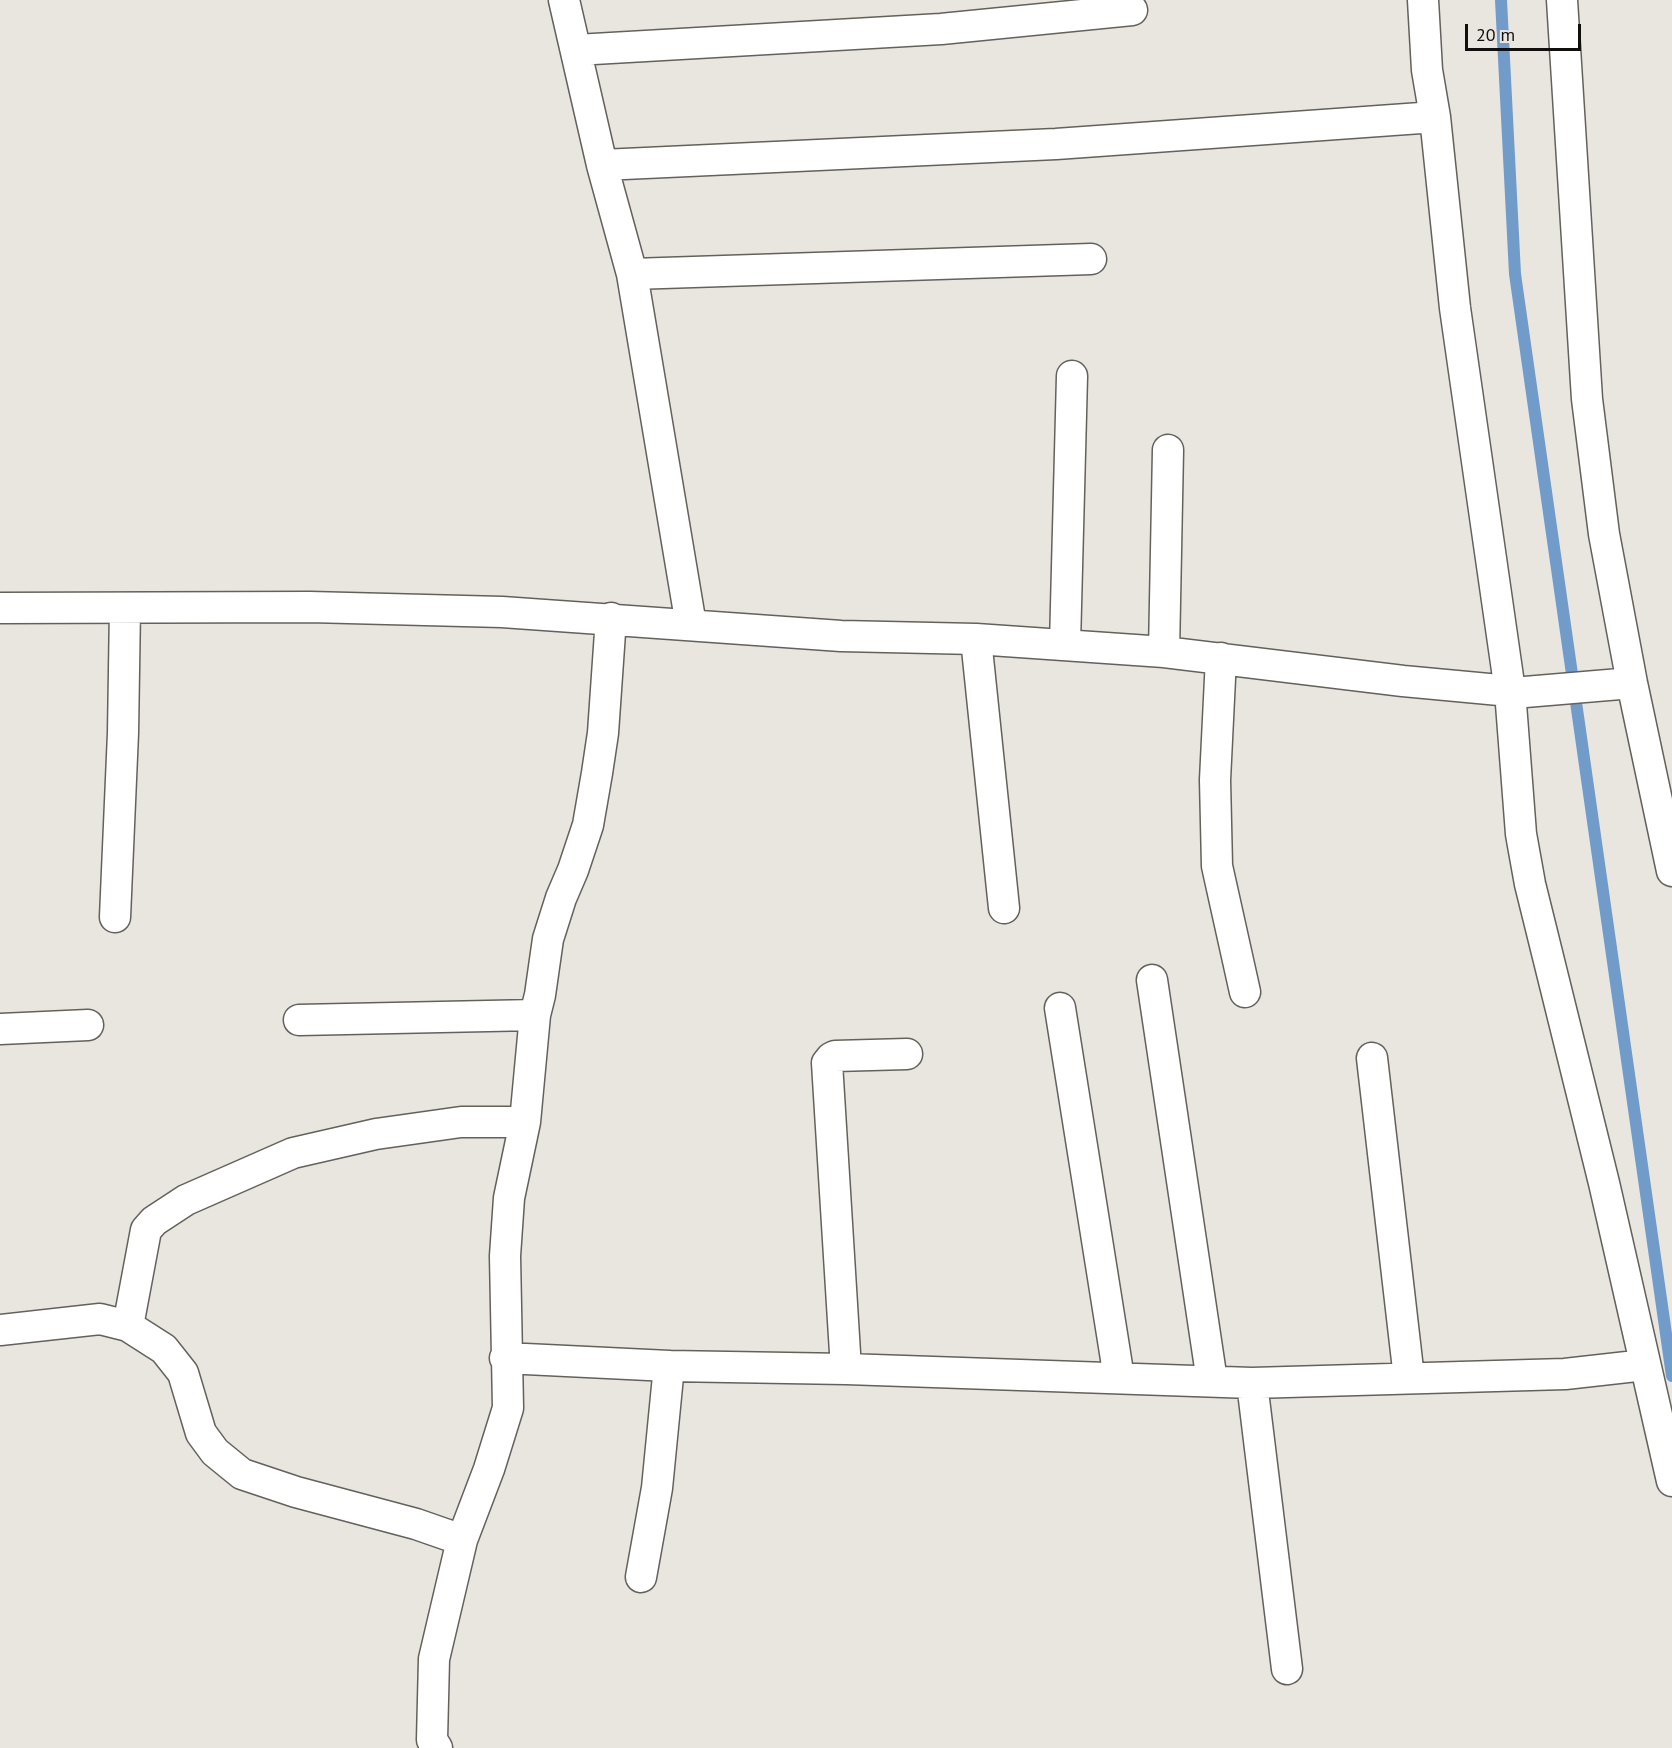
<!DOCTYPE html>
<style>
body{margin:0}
#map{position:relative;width:1672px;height:1748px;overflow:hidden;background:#e9e6e0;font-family:"PT Sans",sans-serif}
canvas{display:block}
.scale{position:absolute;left:1465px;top:24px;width:116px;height:27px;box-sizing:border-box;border:3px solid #100f0d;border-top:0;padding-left:8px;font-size:18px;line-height:21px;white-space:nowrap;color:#100f0d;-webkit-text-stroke:4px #e9e6e0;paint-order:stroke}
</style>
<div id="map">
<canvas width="1672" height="1748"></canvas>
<div class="scale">20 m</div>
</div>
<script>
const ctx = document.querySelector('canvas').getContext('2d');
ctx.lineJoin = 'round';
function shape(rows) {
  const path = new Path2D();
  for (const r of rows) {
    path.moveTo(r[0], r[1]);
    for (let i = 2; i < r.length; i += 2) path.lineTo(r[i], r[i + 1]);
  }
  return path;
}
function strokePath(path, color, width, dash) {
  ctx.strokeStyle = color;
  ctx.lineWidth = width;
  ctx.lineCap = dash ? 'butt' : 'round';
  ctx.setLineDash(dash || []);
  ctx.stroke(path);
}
const stream = shape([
 [1501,0,1515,274,1672,1376]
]);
const minor = shape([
 [564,0,602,165,632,274,691,625],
 [1423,0,1427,70,1435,117,1455,308,1510,691,1521,834,1530,884,1604,1183,1672,1481],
 [1562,0,1587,399,1604,534,1632,683,1672,871],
 [576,50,941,29,1132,10],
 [602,165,1056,144,1435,117],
 [632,274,1091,259],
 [0,608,310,607,502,612,841,636,976,639,1164,652,1403,681,1510,691,1525,692,1632,683],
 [976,639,1004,908],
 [1065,644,1072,376],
 [1164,652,1168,450],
 [1221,658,1215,780,1217,866,1245,992],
 [115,917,123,733,125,608],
 [1152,980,1212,1381],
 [1060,1008,1119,1378],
 [299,1020,535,1015],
 [0,1029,88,1025],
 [1372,1058,1409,1378],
 [128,1326,146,1230,154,1221,186,1200,293,1153,376,1134,461,1122,525,1122],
 [0,1330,100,1319,128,1326,164,1349,183,1373,201,1433,215,1452,242,1474,296,1492,416,1524,462,1540],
 [505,1358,669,1366,846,1369,1252,1383,1565,1374,1645,1365],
 [846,1369,827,1063,831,1058,835,1056,907,1054],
 [1252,1383,1287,1669],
 [641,1577,657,1488,669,1366],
 [437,1748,432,1740,434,1659,462,1540,489,1469,508,1408,505,1256,509,1198,525,1122,535,1015,540,995,548,939,561,898,573,870,588,825,597,773,603,733,611,618]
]);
strokePath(stream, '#719bc9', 12);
strokePath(minor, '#63615c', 33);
strokePath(minor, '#fff', 30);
</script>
